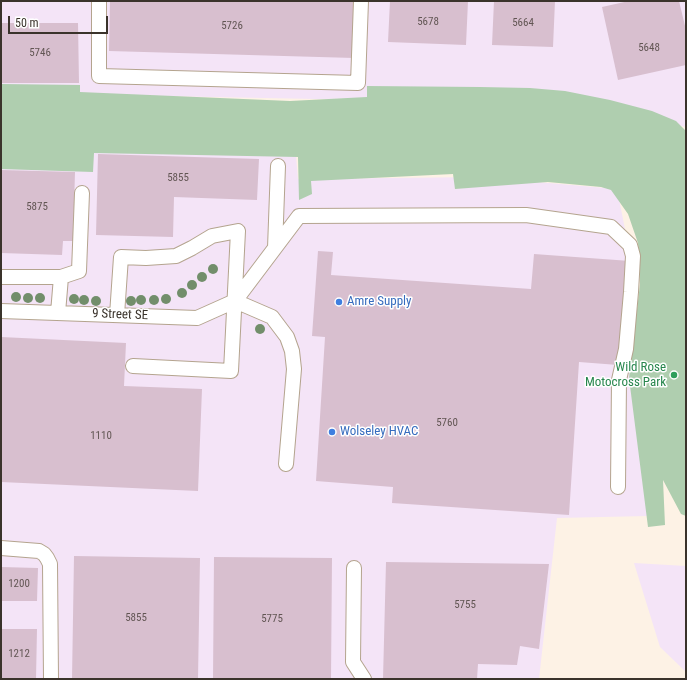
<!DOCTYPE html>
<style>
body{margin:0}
#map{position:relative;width:687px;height:680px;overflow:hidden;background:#fdf2e5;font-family:"Roboto Condensed",sans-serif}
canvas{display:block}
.frame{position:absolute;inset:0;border:2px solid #3a332b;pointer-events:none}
.scale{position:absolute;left:8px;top:16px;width:100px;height:18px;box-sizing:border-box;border:2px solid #3a332b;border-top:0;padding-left:5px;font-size:12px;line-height:14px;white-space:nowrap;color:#3a332b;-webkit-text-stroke:3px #fff;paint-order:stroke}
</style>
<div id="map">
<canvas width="687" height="680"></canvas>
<div class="frame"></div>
<div class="scale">50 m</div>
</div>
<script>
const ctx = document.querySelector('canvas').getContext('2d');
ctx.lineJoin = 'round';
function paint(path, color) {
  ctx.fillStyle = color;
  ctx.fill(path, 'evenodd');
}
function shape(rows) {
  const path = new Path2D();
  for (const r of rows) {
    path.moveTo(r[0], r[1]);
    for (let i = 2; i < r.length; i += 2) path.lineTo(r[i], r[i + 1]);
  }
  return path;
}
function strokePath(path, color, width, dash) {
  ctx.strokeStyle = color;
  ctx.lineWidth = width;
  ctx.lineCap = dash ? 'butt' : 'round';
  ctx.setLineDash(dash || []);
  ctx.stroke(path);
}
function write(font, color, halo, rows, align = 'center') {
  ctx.font = font + ' "Roboto Condensed",sans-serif';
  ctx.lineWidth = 3;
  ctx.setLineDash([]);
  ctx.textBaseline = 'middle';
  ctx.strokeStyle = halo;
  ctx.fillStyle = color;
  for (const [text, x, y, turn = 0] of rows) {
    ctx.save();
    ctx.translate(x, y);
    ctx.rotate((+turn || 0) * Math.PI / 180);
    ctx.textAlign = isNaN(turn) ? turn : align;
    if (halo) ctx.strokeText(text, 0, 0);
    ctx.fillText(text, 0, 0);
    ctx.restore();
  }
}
const industrial = shape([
 [1,1,686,1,686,127,542,97,316,99,1,93],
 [1,149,296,156,298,179,481,177,617,189,633,269,648,516,557,518,539,679,1,679],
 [634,563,686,566,686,672,660,647]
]);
const green = shape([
 [1,84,80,85,80,92,290,101,367,97,367,86,480,87,530,88,565,91,610,100,652,111,676,121,686,131,686,516,681,514,663,480,665,525,648,527,629,378,640,284,638,243,628,214,611,190,601,187,548,182,455,189,453,174,311,181,312,194,299,200,298,157,94,153,93,172,1,169]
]);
const building = shape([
 [110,1,356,1,354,58,109,51],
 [390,1,468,1,466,45,388,42],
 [494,1,555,1,553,47,492,45],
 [629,1,679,1,686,30,686,65,618,80,602,7],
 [1,23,78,23,79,83,1,83],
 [98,154,259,159,257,200,174,197,173,237,96,235],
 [1,170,75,172,73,241,63,241,62,255,1,253],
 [318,251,333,252,331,275,531,289,534,254,630,261,618,365,579,362,569,515,392,503,393,487,316,481,325,337,312,336],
 [1,337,126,343,124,386,202,389,198,491,1,482],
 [74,556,200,558,198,679,72,679],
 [214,557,332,558,331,679,213,679],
 [386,562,549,564,539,649,520,646,517,665,478,664,477,679,383,679],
 [1,567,38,568,37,601,1,601],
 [1,629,37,629,36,679,1,679]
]);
const minor = shape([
 [99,1,99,76,358,83,361,1],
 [275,248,278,166],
 [1,277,61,277],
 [235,301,272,317,287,337,292,351,294,369,286,464],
 [1,311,197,318,235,301,299,216,526,215,611,227,630,245,633,256,631,292,626,349,619,380,618,487],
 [58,313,61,277,79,271,82,193],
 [117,315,121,257,146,258,176,256,192,248,212,236,238,231,231,371,133,366],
 [1,548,39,551,44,554,47,558,50,564,51,679],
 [354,568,353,662,364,679]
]);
const trees = [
 [213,269],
 [202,277],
 [192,285],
 [182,293],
 [16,297],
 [28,298],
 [40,298],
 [74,299],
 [166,299],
 [84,300],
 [141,300],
 [154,300],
 [96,301],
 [131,301],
 [260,329]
];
const markers = [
 [339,302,4,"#3f7fe0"],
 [674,375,4,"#2e9e5b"],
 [332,432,4,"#3f7fe0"]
];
const numberNames = [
 ["5678",428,22],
 ["5664",523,23],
 ["5726",232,26],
 ["5648",649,48],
 ["5746",40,53],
 ["5855",178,178],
 ["5875",37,207],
 ["5760",447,423],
 ["1110",101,436],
 ["1200",19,584],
 ["5755",465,605],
 ["5855",136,618],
 ["5775",272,619],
 ["1212",19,654]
];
const shopNames = [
 ["Amre Supply",347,302],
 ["Wolseley HVAC",340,432]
];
const streetNames = [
 ["9 Street SE",120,315,2]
];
const leisureNames = [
 ["Wild Rose",666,368],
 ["Motocross Park",666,383]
];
paint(industrial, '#f4e4f7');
paint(green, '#afceaf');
paint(building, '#d8bfcf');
strokePath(minor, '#b4a48e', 16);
strokePath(minor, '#fff', 14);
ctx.fillStyle = '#728e6b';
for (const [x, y] of trees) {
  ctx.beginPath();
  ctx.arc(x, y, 5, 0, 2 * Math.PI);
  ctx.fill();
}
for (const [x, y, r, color] of markers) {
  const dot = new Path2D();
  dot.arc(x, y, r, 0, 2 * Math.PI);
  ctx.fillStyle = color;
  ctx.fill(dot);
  strokePath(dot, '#fff', 1.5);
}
write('11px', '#625654', null, numberNames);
write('13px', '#366cbe', '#fff', shopNames, 'left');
write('13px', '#3a332b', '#fff', streetNames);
write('13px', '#27864d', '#fff', leisureNames, 'right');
</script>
